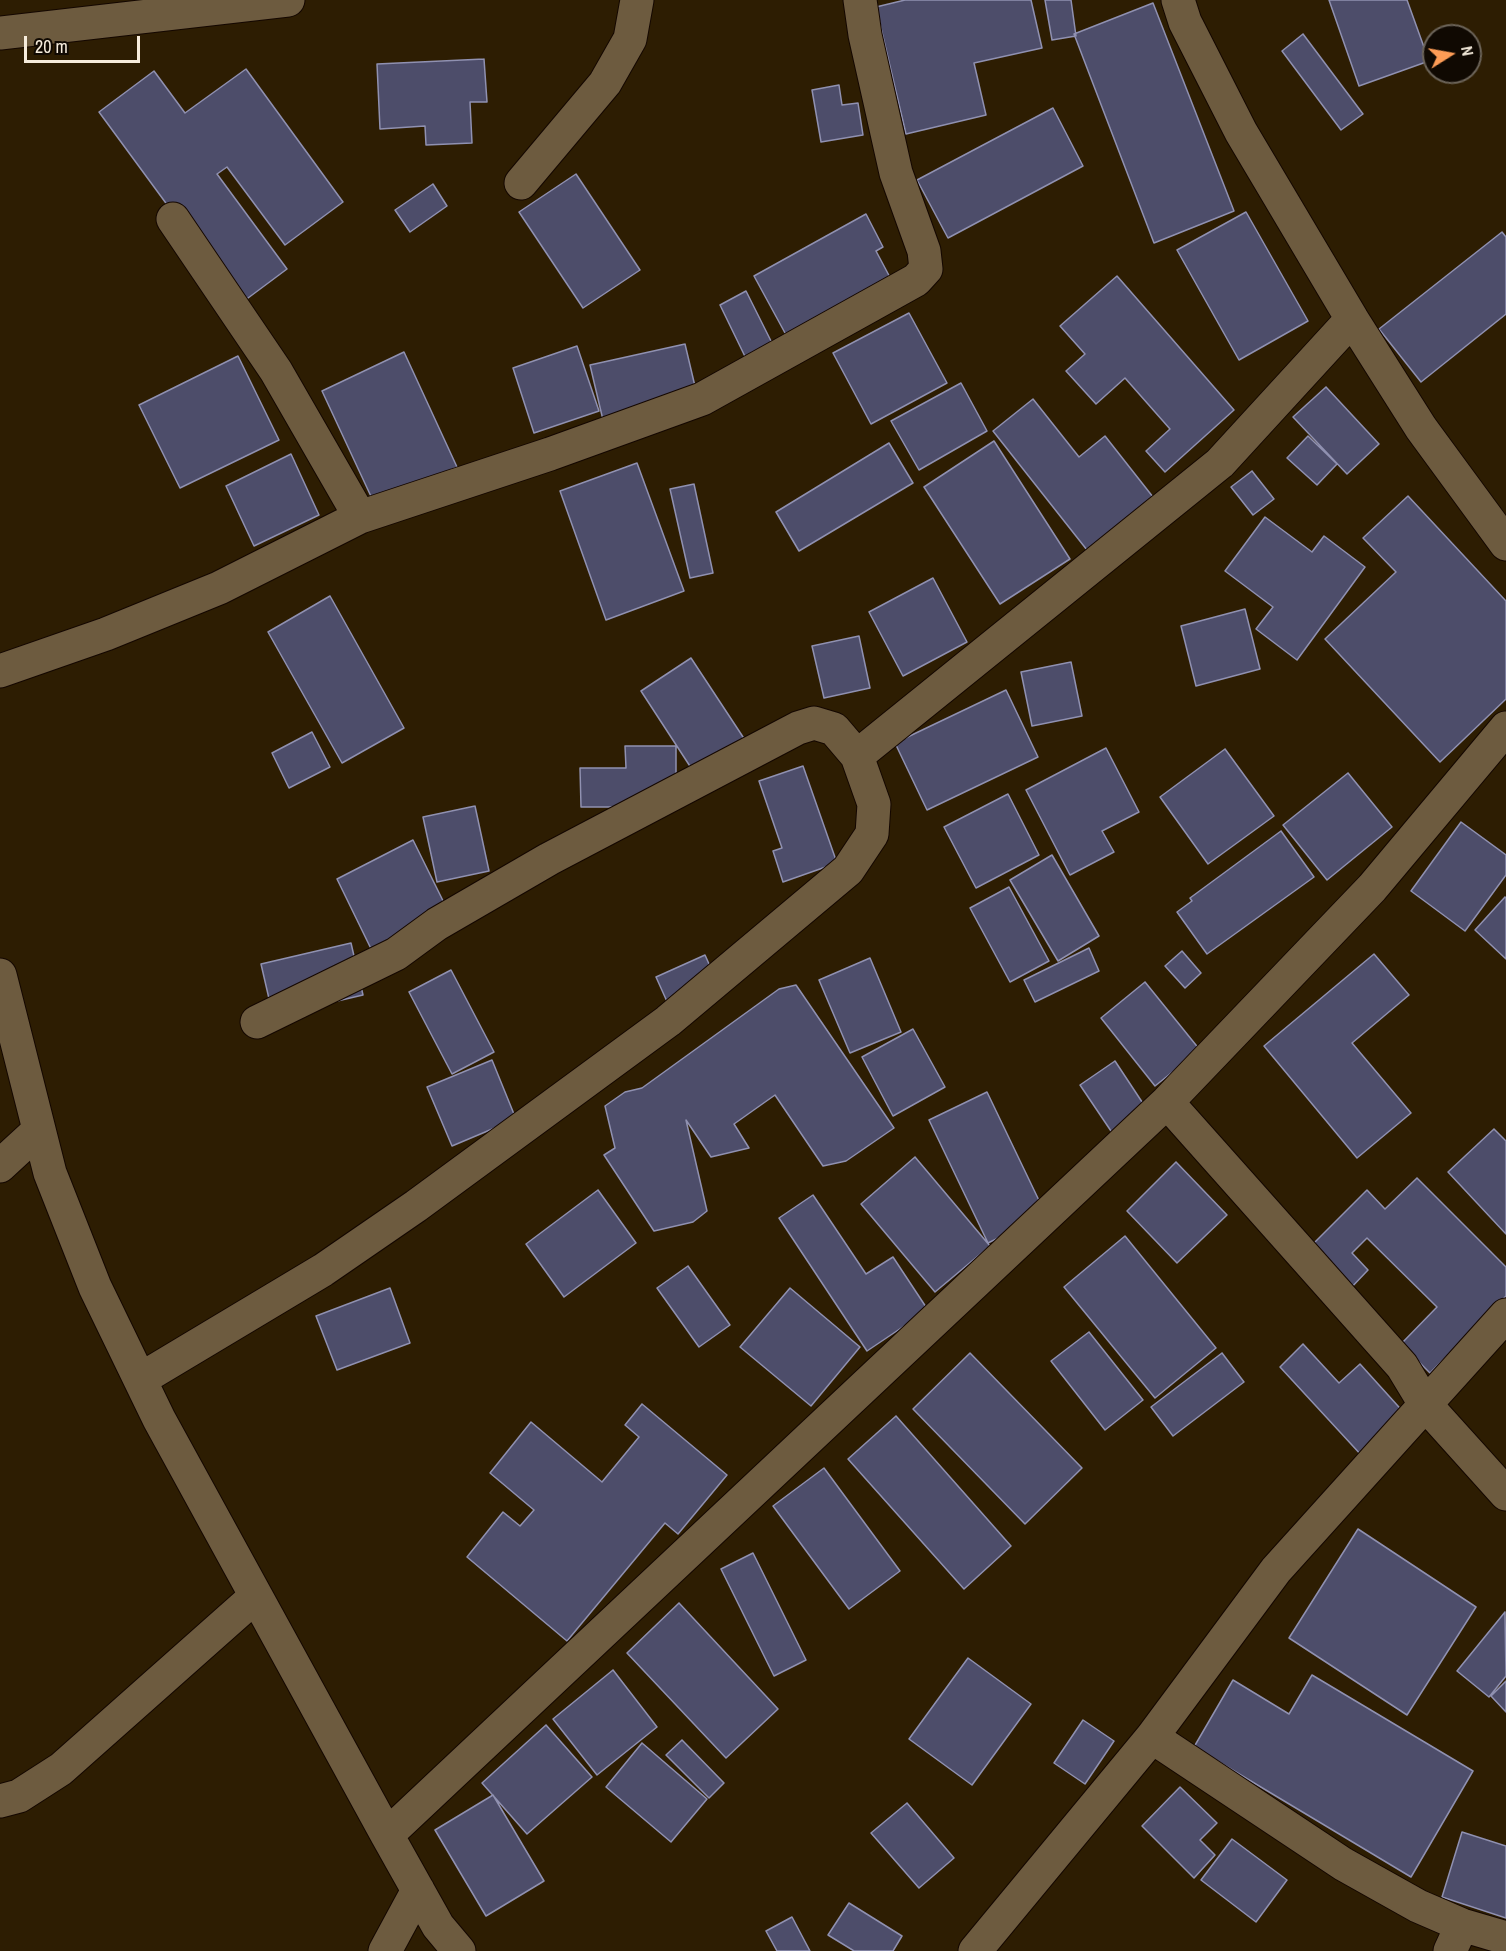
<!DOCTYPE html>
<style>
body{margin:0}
#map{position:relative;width:1506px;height:1951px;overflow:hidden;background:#2d1d02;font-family:"Archivo Narrow",sans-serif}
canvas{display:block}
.north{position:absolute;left:1422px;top:24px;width:60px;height:60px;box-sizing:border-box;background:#100902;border:2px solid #6c6459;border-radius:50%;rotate:79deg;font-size:16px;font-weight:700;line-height:24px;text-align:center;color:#f6ecdc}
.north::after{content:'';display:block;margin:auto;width:21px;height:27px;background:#fd9c56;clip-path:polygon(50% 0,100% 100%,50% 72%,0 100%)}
.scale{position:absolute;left:24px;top:36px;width:116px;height:27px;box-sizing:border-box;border:3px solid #f6ecdc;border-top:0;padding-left:8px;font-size:18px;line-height:21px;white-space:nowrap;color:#f6ecdc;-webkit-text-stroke:4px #100902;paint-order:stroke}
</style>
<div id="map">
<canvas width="1506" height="1951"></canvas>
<div class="north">N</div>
<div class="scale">20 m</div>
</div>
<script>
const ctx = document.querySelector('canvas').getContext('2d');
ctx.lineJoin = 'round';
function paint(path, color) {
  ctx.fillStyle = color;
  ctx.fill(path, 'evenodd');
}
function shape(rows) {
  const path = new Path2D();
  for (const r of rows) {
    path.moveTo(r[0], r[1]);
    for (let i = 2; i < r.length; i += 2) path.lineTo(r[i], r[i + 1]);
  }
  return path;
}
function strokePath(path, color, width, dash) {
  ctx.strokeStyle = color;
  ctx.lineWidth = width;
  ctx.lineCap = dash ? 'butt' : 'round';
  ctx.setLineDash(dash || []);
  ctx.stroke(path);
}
const building = shape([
 [905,0,1031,0,1042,48,974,63,986,115,906,134,876,7,905,0],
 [1045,0,1071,0,1076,36,1052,40,1045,0],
 [1329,0,1407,0,1429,61,1359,86,1329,0],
 [1153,3,1234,211,1154,243,1074,34,1153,3],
 [1303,34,1363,114,1341,130,1282,51,1303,34],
 [484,59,487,102,470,102,472,143,426,145,425,126,380,129,377,64,484,59],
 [246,69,343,202,285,245,227,167,217,174,287,269,240,304,99,112,154,71,185,113,246,69],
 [839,85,842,105,858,103,863,135,821,142,812,90,839,85],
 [1053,108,1083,166,948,238,917,180,1053,108],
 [576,174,640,270,583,308,519,212,576,174],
 [433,184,447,206,410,232,395,210,433,184],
 [1246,212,1308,321,1239,360,1177,250,1246,212],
 [866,214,883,247,876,251,901,298,797,355,754,276,866,214],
 [1502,232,1506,237,1506,314,1421,382,1379,329,1502,232],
 [1117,276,1234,410,1165,472,1146,451,1170,429,1125,378,1096,404,1066,371,1085,354,1060,326,1117,276],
 [746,291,781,361,754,375,720,305,746,291],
 [909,313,947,383,871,424,833,353,909,313],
 [685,344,698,399,603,420,590,365,685,344],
 [577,346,599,411,534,433,513,368,577,346],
 [404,352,457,467,375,505,322,391,404,352],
 [238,356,279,440,180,488,139,405,238,356],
 [961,383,987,431,919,470,891,421,961,383],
 [1326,387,1379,444,1347,474,1293,417,1326,387],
 [1033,399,1079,457,1105,436,1153,497,1087,550,993,431,1033,399],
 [1308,436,1337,464,1317,485,1287,458,1308,436],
 [994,441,1070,559,1000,604,924,487,994,441],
 [889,443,913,483,799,551,776,512,889,443],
 [291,454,319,515,254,546,226,486,291,454],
 [637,463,684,591,606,620,560,491,637,463],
 [1252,471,1274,499,1253,515,1231,487,1252,471],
 [694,484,713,573,690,578,670,489,694,484],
 [1408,496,1506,601,1506,699,1440,762,1325,639,1396,572,1363,538,1408,496],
 [1265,517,1312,552,1324,536,1365,567,1297,660,1256,629,1273,607,1225,571,1265,517],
 [933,578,967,642,903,676,869,612,933,578],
 [330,596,404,728,342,763,268,632,330,596],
 [1245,609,1260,669,1196,686,1181,626,1245,609],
 [859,636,870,688,824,698,812,646,859,636],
 [691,658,747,743,697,777,641,691,691,658],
 [1071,662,1082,716,1032,726,1021,672,1071,662],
 [1006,690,1038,757,927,810,895,743,1006,690],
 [312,732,330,767,289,788,272,753,312,732],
 [625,746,676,746,676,807,581,807,580,768,626,768,625,746],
 [1106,748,1139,812,1102,831,1114,852,1070,875,1026,790,1106,748],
 [1225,749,1274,816,1208,864,1160,797,1225,749],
 [803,766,837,863,783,882,773,851,782,848,759,781,803,766],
 [1348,773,1392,827,1327,880,1283,825,1348,773],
 [1008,794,1039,855,976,888,944,827,1008,794],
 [475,806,489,871,437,882,423,817,475,806],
 [1461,822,1506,855,1506,875,1465,931,1411,891,1461,822],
 [1281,831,1314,877,1207,954,1177,912,1192,901,1190,898,1281,831],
 [413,840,453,921,376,959,337,879,413,840],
 [1052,855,1099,936,1058,961,1010,880,1052,855],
 [1009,887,1049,961,1010,982,970,908,1009,887],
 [1505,897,1506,898,1506,959,1475,930,1505,897],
 [351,943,363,995,273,1016,261,964,351,943],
 [1089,948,1099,971,1035,1002,1024,980,1089,948],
 [1182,951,1201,973,1185,988,1165,966,1182,951],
 [1374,954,1409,995,1352,1043,1411,1113,1357,1158,1264,1046,1374,954],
 [705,955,718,984,669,1006,656,977,705,955],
 [870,958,901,1032,850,1053,819,980,870,958],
 [451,970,494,1052,452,1074,409,992,451,970],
 [1145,982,1200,1050,1155,1086,1101,1018,1145,982],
 [796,985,894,1128,846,1161,823,1166,775,1095,734,1124,749,1148,711,1157,686,1120,707,1211,693,1222,654,1231,604,1155,615,1148,605,1106,625,1092,642,1088,779,989,796,985],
 [913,1029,945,1087,893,1116,862,1057,913,1029],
 [492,1060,516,1119,452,1146,427,1087,492,1060],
 [1115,1061,1148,1111,1113,1134,1080,1085,1115,1061],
 [987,1092,1046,1215,988,1243,929,1120,987,1092],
 [1494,1129,1506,1141,1506,1234,1448,1172,1494,1129],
 [915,1157,990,1246,935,1292,861,1204,915,1157],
 [1176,1162,1227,1215,1177,1263,1127,1211,1176,1162],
 [1417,1178,1506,1267,1506,1296,1430,1373,1401,1344,1437,1307,1367,1238,1352,1253,1368,1270,1348,1291,1307,1250,1367,1190,1385,1209,1417,1178],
 [598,1190,636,1243,564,1297,526,1244,598,1190],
 [813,1195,866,1274,893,1257,928,1310,867,1351,779,1218,813,1195],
 [1125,1236,1216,1348,1155,1398,1064,1287,1125,1236],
 [688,1266,730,1325,699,1347,657,1288,688,1266],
 [390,1288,410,1343,337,1370,316,1316,390,1288],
 [790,1288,860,1347,811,1406,740,1347,790,1288],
 [1089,1332,1143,1400,1105,1430,1051,1361,1089,1332],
 [1303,1344,1339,1383,1360,1364,1407,1416,1363,1457,1280,1367,1303,1344],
 [970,1353,1082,1468,1025,1524,913,1409,970,1353],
 [1222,1353,1244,1382,1173,1436,1151,1407,1222,1353],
 [642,1404,727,1475,678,1534,665,1523,567,1641,467,1557,503,1512,520,1526,534,1510,490,1473,531,1422,602,1482,639,1437,625,1425,642,1404],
 [896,1416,1011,1546,964,1589,848,1459,896,1416],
 [824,1468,900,1571,849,1609,773,1506,824,1468],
 [1358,1529,1476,1607,1407,1715,1289,1638,1358,1529],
 [753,1553,806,1660,774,1676,721,1569,753,1553],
 [679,1603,778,1709,726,1758,627,1653,679,1603],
 [1505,1612,1506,1676,1489,1697,1457,1671,1505,1612],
 [968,1658,1031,1704,972,1785,909,1739,968,1658],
 [613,1670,657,1727,597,1775,553,1719,613,1670],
 [1312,1675,1473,1771,1411,1877,1194,1747,1233,1680,1289,1714,1312,1675],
 [1506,1681,1506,1712,1491,1696,1506,1681],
 [1083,1720,1114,1741,1085,1784,1054,1763,1083,1720],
 [546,1725,592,1777,527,1834,482,1783,546,1725],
 [682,1740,724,1783,709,1798,666,1755,682,1740],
 [642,1743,707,1799,671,1842,606,1787,642,1743],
 [1180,1787,1217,1823,1200,1840,1215,1855,1194,1878,1142,1826,1180,1787],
 [493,1795,544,1881,486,1916,435,1830,493,1795],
 [907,1803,954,1858,919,1888,871,1833,907,1803],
 [1462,1832,1506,1846,1506,1918,1442,1897,1462,1832],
 [1232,1839,1287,1880,1256,1922,1201,1880,1232,1839],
 [849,1903,902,1936,893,1951,854,1951,828,1935,849,1903],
 [792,1917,810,1951,777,1951,766,1931,792,1917]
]);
const minor = shape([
 [1178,0,1185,22,1241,132,1352,319,1421,428,1506,544],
 [0,33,288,0],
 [521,183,605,83,630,39,637,0],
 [173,219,276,371,360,517],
 [0,671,106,634,219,588,360,517,550,454,702,399,916,280,926,269,924,251,896,173,865,35,860,0],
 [857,756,1220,463,1352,319],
 [0,975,50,1173,95,1287,159,1419,387,1835,438,1926,459,1951],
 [1167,1102,1402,1366,1425,1404,1506,1494],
 [0,1166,39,1130],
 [141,1379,323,1270,416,1206,668,1021,848,870,872,834,874,804,857,756,834,729,814,723,798,728,549,859,437,924,396,954,257,1022],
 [1152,1737,1343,1864,1418,1906,1462,1925,1506,1938],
 [0,1801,19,1796,61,1769,256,1596],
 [387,1835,1167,1102,1372,888,1506,728],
 [385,1951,418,1890],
 [975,1951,1152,1737,1276,1570,1506,1315],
 [1450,1951,1462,1925]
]);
paint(building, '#4d4d6a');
strokePath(building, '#9091b1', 1.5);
strokePath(minor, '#140700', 35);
strokePath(minor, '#6d5b3f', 33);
</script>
